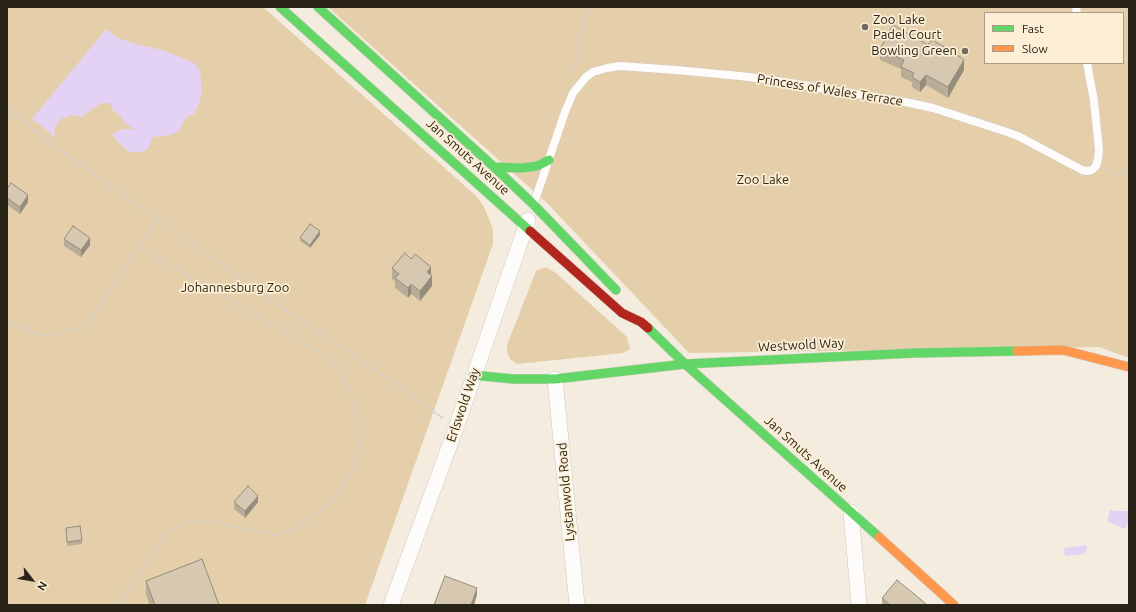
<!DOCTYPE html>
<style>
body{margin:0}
#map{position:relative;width:1136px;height:612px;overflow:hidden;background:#f4ecdf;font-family:Ubuntu,sans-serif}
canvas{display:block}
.frame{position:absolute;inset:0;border:8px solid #2a2317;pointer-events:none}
.legend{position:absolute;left:984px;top:12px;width:140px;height:52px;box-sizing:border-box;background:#fdefd6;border:1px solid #a99d8a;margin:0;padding:5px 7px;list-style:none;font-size:12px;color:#2a2317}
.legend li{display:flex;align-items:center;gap:8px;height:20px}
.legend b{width:20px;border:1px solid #a99d8a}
.north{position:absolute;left:12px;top:560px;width:40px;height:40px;-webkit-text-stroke:3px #fdefd6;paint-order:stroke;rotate:121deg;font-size:11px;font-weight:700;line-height:16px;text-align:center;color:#2a2317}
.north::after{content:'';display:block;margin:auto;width:14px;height:18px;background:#2a2317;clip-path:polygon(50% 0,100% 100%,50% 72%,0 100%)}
</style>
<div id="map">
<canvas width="1136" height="612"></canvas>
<div class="frame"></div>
<ul class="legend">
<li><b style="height:5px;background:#63d668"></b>Fast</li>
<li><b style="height:5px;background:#ff974d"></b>Slow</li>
</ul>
<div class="north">N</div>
</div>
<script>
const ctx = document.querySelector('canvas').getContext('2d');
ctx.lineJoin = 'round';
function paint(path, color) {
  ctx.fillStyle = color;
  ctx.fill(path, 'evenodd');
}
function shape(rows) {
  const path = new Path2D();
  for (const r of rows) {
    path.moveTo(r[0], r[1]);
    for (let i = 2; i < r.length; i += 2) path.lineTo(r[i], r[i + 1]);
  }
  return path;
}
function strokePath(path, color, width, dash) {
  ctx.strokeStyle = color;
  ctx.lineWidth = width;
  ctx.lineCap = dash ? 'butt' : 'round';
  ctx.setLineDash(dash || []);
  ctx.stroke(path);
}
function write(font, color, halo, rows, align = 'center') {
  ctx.font = font + ' Ubuntu,sans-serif';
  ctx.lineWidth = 3.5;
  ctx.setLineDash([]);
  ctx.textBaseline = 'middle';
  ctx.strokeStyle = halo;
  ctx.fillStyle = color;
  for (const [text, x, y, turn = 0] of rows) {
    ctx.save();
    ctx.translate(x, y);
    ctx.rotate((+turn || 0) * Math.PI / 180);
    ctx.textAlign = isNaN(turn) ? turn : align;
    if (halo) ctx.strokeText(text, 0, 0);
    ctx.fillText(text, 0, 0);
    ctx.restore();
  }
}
const green = shape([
 [7,7,263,7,474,194,480,201,485,209,493,229,493,244,365,605,7,605],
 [328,7,1129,7,1129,358,1099,347,689,353,548,204],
 [985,13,1123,13,1123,63,985,63],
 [546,267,556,273,627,337,630,349,623,353,517,364,510,359,507,352,507,345,536,271]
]);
const water = shape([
 [106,29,118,38,136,44,162,50,194,63,200,71,202,91,199,103,194,114,189,115,183,122,180,130,171,135,153,137,148,149,141,152,129,152,116,140,112,134,123,129,134,129,124,122,119,114,113,111,110,103,101,103,81,117,73,115,61,119,54,129,55,137,32,119],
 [1110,510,1115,511,1129,511,1129,520,1125,529,1107,521],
 [1087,545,1085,554,1065,556,1064,548]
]);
const path = shape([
 [574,75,579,40,589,7],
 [7,109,67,155,285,310,386,377,444,419],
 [1105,169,1118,173,1129,170],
 [7,322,42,335,58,333,81,328,90,320,99,308,139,248,157,218],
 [117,605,166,534,183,523,208,521,274,535,292,530,307,521,331,502,341,491,351,474,358,449,357,421,353,402,349,388,338,367,328,357,139,248]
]);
const lane = shape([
 [1076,7,1077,13],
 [534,203,565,112,573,93,586,77,593,72,607,68,620,66,676,70,740,76,772,80,905,102,933,108,1004,131,1018,136,1082,170,1087,171,1092,170,1096,166,1098,159,1099,150,1094,101,1087,63]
]);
const street = shape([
 [555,379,577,605],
 [851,512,859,605],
 [391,605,456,428,528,220]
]);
const fast = shape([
 [280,7,530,231],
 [318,7,494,167,533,204,616,290],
 [494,167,522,168,537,166,549,160],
 [648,328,685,364,879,537],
 [473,375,513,379,555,379,685,364,915,353,1017,351]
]);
const slow = shape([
 [1017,351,1063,350,1129,367],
 [879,537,954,605]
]);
const jam = shape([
 [530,231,622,313,641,322,648,328]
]);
const wall = shape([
 [880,49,964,70,948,98,926,85,920,92,912,87,912,82,901,77,901,69,880,60],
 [7,189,28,202,20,214,7,205],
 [320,235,310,248,300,241,300,238],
 [64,239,90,245,81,257,64,246],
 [392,268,431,275,432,286,420,301,411,294,408,298,395,288,395,281,392,279],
 [234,502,258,502,245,518,234,509],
 [66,528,82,540,82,544,67,546],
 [146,581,219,605,150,605,146,595],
 [882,598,919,598,927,605,882,605]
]);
const shadedWall = shape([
 [964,60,964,70,948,98,948,87],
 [926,75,926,85,920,92,920,82],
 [28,195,28,202,20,214,20,207],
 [320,231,320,235,310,248,310,245],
 [90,238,90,245,81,257,81,250],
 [431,267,431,277,427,272],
 [432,276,432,286,420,301,420,291],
 [411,284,411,294,408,298,408,288],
 [258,496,258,502,245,518,245,511],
 [477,588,477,595,474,605,471,605]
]);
const building = shape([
 [893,25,928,45,932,40,953,52,964,60,948,87,926,75,920,82,912,77,914,73,901,67,904,60,880,49,893,25],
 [11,183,28,195,20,207,7,198,7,189,11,183],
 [310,224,320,231,310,245,300,238,310,224],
 [73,226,90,238,81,250,64,239,73,226],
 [405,253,411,259,415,254,431,267,427,272,432,276,420,291,411,284,408,288,395,278,399,274,392,268,405,253],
 [248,486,258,496,245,511,234,502,248,486],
 [80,526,82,540,67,542,66,528,80,526],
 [202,559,219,605,155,605,146,581,202,559],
 [445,576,477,588,471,605,434,605,445,576],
 [897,580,919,598,927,605,890,605,882,598,897,580]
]);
const markers = [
 [865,27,4,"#71695d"],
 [965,51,4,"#71695d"]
];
const poiNames = [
 ["Zoo Lake",873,20],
 ["Padel Court",873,35],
 ["Bowling Green",957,51,"right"]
];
const streetNames = [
 ["Princess of Wales Terrace",830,90,9],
 ["Jan Smuts Avenue",468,157,42],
 ["Westwold Way",801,345,-3],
 ["Erlswold Way",463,405,-71],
 ["Jan Smuts Avenue",806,454,42],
 ["Lystanwold Road",566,492,-95]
];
const parkNames = [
 ["Zoo Lake",763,180],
 ["Johannesburg Zoo",235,288]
];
paint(green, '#e5cfaa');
paint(water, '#e4d2f4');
strokePath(lane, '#d0c9be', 9);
strokePath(street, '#d0c9be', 16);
strokePath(fast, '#d0c9be', 10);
strokePath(slow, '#d0c9be', 10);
strokePath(jam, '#d0c9be', 10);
strokePath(path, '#d1cdc9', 2.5, [2, 2]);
strokePath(lane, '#fdfcfa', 8);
strokePath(street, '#fdfcfa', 15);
strokePath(fast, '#63d668', 9);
strokePath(slow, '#ff974d', 9);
strokePath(jam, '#b3261e', 9);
paint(wall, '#b9ad98');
paint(shadedWall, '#968d7c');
paint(building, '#d7c9b1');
strokePath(building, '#968d7c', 1);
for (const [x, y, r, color] of markers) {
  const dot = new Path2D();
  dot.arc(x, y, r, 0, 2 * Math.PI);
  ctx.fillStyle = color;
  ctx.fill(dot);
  strokePath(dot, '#fdefd6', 1.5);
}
write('13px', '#2a2317', '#fdefd6', poiNames, 'left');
write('13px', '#2a2317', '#fdefd6', streetNames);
write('13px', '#322817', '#fdefd6', parkNames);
</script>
